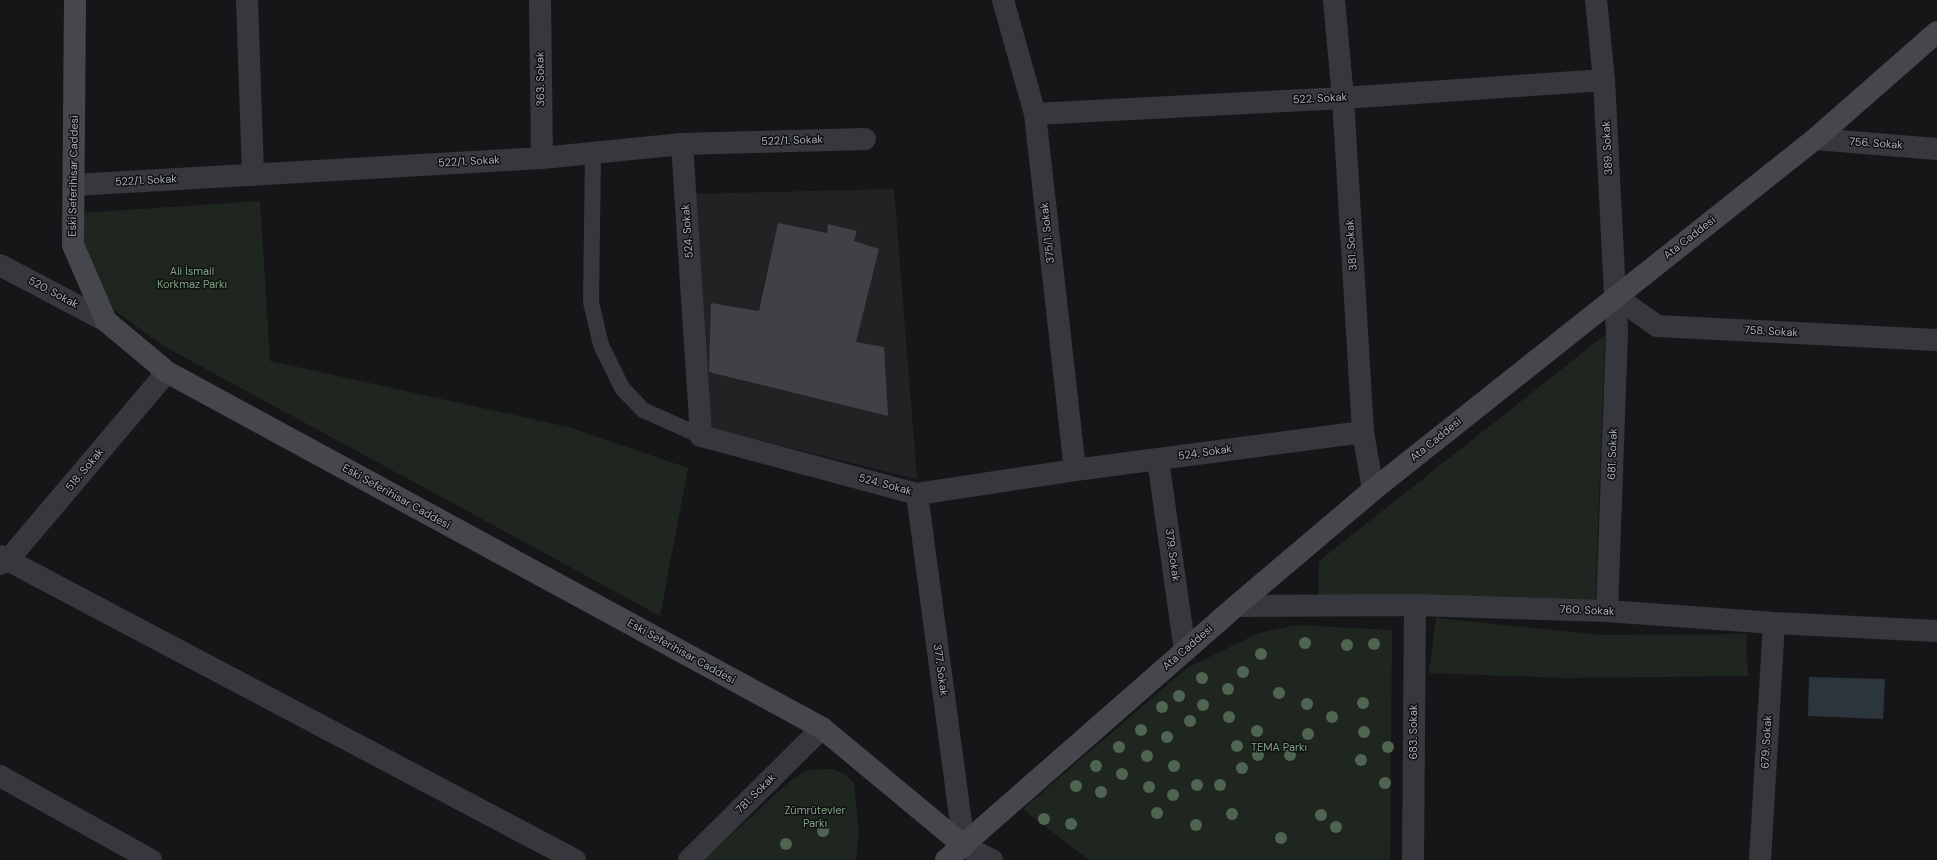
<!DOCTYPE html>
<meta charset="utf-8">
<style>
body{margin:0}
canvas{display:block;background:#161618}
</style>
<canvas width="1937" height="860"></canvas>
<script>
const ctx = document.querySelector('canvas').getContext('2d');
ctx.lineJoin = 'round';
function paint(path, color) {
  ctx.fillStyle = color;
  ctx.fill(path, 'evenodd');
}
function shape(rows) {
  const path = new Path2D();
  for (const r of rows) {
    path.moveTo(r[0], r[1]);
    for (let i = 2; i < r.length; i += 2) path.lineTo(r[i], r[i + 1]);
  }
  return path;
}
function strokePath(path, color, width, dash) {
  ctx.strokeStyle = color;
  ctx.lineWidth = width;
  ctx.lineCap = dash ? 'butt' : 'round';
  ctx.setLineDash(dash || []);
  ctx.stroke(path);
}
function write(font, color, halo, rows, align = 'center') {
  ctx.font = font + ' "DM Sans",sans-serif';
  ctx.lineWidth = 3;
  ctx.setLineDash([]);
  ctx.textBaseline = 'middle';
  ctx.strokeStyle = halo;
  ctx.fillStyle = color;
  for (const [text, x, y, turn = 0] of rows) {
    ctx.save();
    ctx.translate(x, y);
    ctx.rotate((+turn || 0) * Math.PI / 180);
    ctx.textAlign = isNaN(turn) ? turn : align;
    if (halo) ctx.strokeText(text, 0, 0);
    ctx.fillText(text, 0, 0);
    ctx.restore();
  }
}
const built = shape([
 [894,189,917,479,706,427,692,194]
]);
const green = shape([
 [260,201,270,361,568,427,688,468,660,616,162,345,114,310,80,244,81,213],
 [1605,335,1595,611,1318,605,1319,561],
 [1436,618,1600,635,1746,634,1748,676,1567,678,1429,673],
 [1296,625,1392,630,1390,860,1089,860,1023,809,1187,668,1259,633],
 [832,769,847,775,854,784,859,833,856,860,704,860,789,782,802,773,811,770]
]);
const water = shape([
 [1809,677,1885,679,1883,719,1808,716]
]);
const building = shape([
 [778,223,827,233,828,224,857,231,854,241,879,249,856,342,884,347,888,416,709,372,711,303,759,311]
]);
const service = shape([
 [593,153,591,302,601,345,622,388,643,410,701,436]
]);
const minor = shape([
 [247,0,253,175],
 [540,0,542,158],
 [1003,0,1035,114,1075,470],
 [1334,0,1343,98,1363,432,1373,490],
 [1596,0,1604,80,1617,333,1607,611],
 [1035,114,1343,98,1604,80],
 [1815,139,1937,149],
 [682,144,701,436,917,494,1075,470,1363,432],
 [74,185,542,158,682,144,865,139],
 [0,265,106,321],
 [1615,296,1657,326,1937,340],
 [1158,460,1185,651],
 [917,494,964,846,992,860],
 [0,556,575,860],
 [0,564,8,560,167,372],
 [1236,606,1415,605,1607,611,1774,623,1937,631],
 [0,776,151,860],
 [689,860,822,728],
 [1413,860,1415,605],
 [1760,860,1774,623]
]);
const secondary = shape([
 [75,0,73,245,106,321,167,372,822,728,964,846],
 [946,860,1236,606,1373,490,1815,139,1937,32]
]);
const trees = [
 [1305,643],
 [1374,644],
 [1347,645],
 [1261,654],
 [1243,672],
 [1202,678],
 [1228,689],
 [1279,693],
 [1179,696],
 [1363,703],
 [1307,704],
 [1203,705],
 [1162,707],
 [1229,717],
 [1332,717],
 [1190,721],
 [1141,730],
 [1257,731],
 [1364,732],
 [1308,734],
 [1167,737],
 [1237,746],
 [1119,747],
 [1388,747],
 [1258,755],
 [1290,755],
 [1147,756],
 [1361,760],
 [1096,766],
 [1174,766],
 [1242,768],
 [1122,774],
 [1385,783],
 [1197,785],
 [1220,785],
 [1076,786],
 [1149,787],
 [1101,792],
 [1173,795],
 [1157,813],
 [1232,814],
 [1321,815],
 [1044,819],
 [1071,824],
 [1196,825],
 [1336,827],
 [823,831],
 [1281,838],
 [786,844]
];
const streetNames = [
 ["363. Sokak",541,79,-91],
 ["522. Sokak",1320,99,-3],
 ["522/1. Sokak",792,141,-2],
 ["756. Sokak",1876,144,4],
 ["389. Sokak",1608,148,-93],
 ["522/1. Sokak",469,162,-3],
 ["Eski Seferihisar Caddesi",74,176,-89],
 ["522/1. Sokak",146,181,-3],
 ["524. Sokak",688,231,-94],
 ["375/1. Sokak",1048,233,-96],
 ["Ata Caddesi",1690,238,-38],
 ["381. Sokak",1352,245,-94],
 ["520. Sokak",53,293,28],
 ["758. Sokak",1771,332,3],
 ["Ata Caddesi",1436,440,-39],
 ["524. Sokak",1205,453,-8],
 ["681. Sokak",1613,454,-88],
 ["518. Sokak",85,470,-50],
 ["524. Sokak",885,485,15],
 ["Eski Seferihisar Caddesi",396,497,29],
 ["379. Sokak",1172,555,82],
 ["760. Sokak",1587,611,2],
 ["Ata Caddesi",1188,648,-41],
 ["Eski Seferihisar Caddesi",681,652,29],
 ["377. Sokak",940,670,82],
 ["683. Sokak",1414,732,-90],
 ["679. Sokak",1767,742,-87],
 ["781. Sokak",756,794,-45]
];
const parkNames = [
 ["Ali İsmail",192,272],
 ["Korkmaz Parkı",192,285],
 ["TEMA Parkı",1279,748],
 ["Zümrütevler",815,811],
 ["Parkı",815,824]
];
paint(built, '#222225');
paint(green, '#1e261f');
paint(water, '#2c353c');
paint(building, '#404145');
strokePath(service, '#37383d', 16);
strokePath(minor, '#37383d', 22);
strokePath(secondary, '#45474d', 22);
ctx.fillStyle = '#506452';
for (const [x, y] of trees) {
  ctx.beginPath();
  ctx.arc(x, y, 6, 0, 2 * Math.PI);
  ctx.fill();
}
write('11px', '#a8adb8', '#111113', streetNames);
write('11px', '#7fa381', '#111113', parkNames);
</script>
